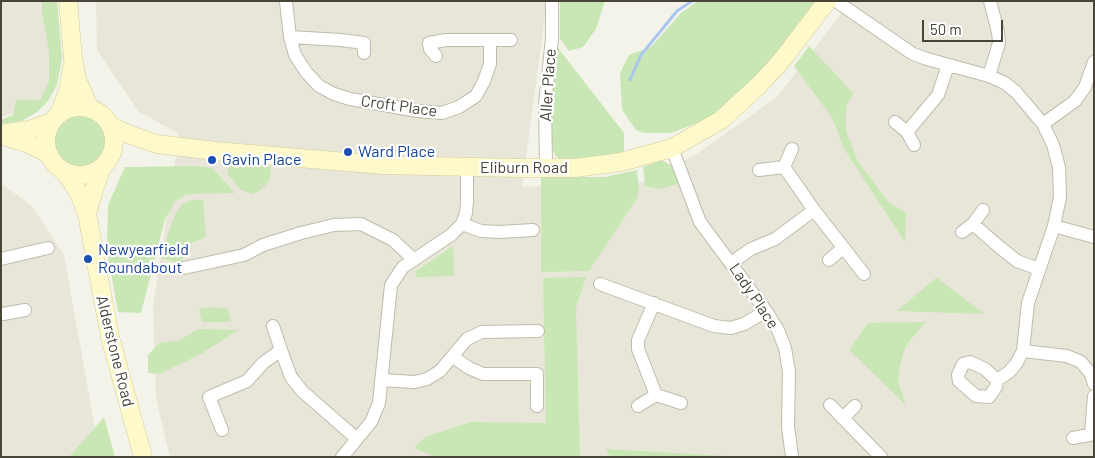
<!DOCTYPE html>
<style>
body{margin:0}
#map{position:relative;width:1095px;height:458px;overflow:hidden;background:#f4f3ea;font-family:Barlow,sans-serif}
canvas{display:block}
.frame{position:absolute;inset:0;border:2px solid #484438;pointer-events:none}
.scale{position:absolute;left:922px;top:20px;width:81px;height:22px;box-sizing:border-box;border:2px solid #484438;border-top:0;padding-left:6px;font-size:15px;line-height:18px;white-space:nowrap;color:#484438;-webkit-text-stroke:4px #fff;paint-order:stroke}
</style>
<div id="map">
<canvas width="1095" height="458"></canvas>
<div class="frame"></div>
<div class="scale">50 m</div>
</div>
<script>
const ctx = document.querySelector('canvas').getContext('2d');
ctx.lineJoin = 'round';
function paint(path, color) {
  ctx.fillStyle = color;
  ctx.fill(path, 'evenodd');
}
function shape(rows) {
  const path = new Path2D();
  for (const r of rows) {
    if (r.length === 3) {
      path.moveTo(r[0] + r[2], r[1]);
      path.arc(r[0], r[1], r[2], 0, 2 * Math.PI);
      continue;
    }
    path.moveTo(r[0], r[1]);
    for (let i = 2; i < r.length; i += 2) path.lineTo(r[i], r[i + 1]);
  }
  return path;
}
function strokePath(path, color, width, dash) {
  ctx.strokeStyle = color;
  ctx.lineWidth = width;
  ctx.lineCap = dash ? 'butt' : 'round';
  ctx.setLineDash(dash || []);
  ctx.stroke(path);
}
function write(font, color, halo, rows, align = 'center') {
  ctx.font = font + ' Barlow,sans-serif';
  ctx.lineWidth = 4.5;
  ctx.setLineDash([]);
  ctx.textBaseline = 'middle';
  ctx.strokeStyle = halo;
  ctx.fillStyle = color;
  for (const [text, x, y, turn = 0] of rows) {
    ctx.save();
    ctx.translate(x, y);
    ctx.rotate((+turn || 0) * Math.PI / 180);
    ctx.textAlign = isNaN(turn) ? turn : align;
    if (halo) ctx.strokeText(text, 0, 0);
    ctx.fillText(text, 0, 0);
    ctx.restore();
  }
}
const residential = shape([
 [1,1,44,1,56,62,48,93,26,110,1,117],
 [96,1,547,1,522,187,644,182,698,153,777,97,851,1,1094,1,1094,457,170,457,156,399,153,307,179,134,138,111,97,50],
 [1,183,32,206,64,255,100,457,1,457]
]);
const green = shape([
 [42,1,57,1,62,58,57,85,48,101,37,112,22,121,1,124,1,120,13,115,16,100,40,100,49,82,49,51,42,13],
 [560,1,605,1,596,29,583,47,569,51,560,39],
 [698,1,816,1,758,78,707,119,671,133,644,133,636,130,622,110,620,73,629,55,651,47,681,13],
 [809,46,853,93,846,107,846,131,857,160,887,201,906,213,905,242,843,147,833,119,794,66],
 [558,48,624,133,624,154,562,161,556,156,553,151,550,125,551,103],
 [81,141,29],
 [661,160,675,167,681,183,660,189,645,186,643,167],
 [252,164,271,167,269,181,262,189,253,194,241,190,227,173,228,167],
 [195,166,212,168,235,193,187,194,175,201,165,219,141,313,118,312,107,250,108,205,125,167],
 [637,170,639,190,637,198,589,271,541,272,541,177,605,177],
 [192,200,203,200,206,237,186,245,181,264,162,258,165,242,175,215,182,204],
 [453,246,454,276,416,277,415,272],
 [586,277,576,308,580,457,435,457,414,448,425,437,471,422,546,423,543,278],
 [936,278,937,278,984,314,897,311],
 [216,307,228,309,231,322,202,322,199,309],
 [926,322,906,345,900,365,898,382,906,405,849,350,868,323],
 [198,329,238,330,199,355,159,374,148,373,148,355,159,343,180,340],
 [104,417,115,457,69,457],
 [606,449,741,457,610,457]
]);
const stream = shape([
 [630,80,641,55,677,11,692,1]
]);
const street = shape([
 [286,1,290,37,295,55,306,72,319,86,334,94,350,99,418,111,442,113,459,107,476,96,484,81,490,64,490,40],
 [836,1,913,54,927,59,989,76,1005,83,1016,92,1043,124,1053,145,1059,167,1060,197,1054,226,1028,303,1023,351,1016,364,1009,372,997,380,996,387,989,397,976,396,959,381,958,375,963,364,970,362,985,369,997,380],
 [290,37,341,40,364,43,364,53],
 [436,56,430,49,429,43,446,40,511,40],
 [989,76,999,43,998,32,990,1],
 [895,122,907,132,914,145],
 [1043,124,1075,101,1085,87,1094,62],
 [907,132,938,95,948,65],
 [672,148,700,222,766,311,778,330,785,348,789,372,788,427,792,457],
 [784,167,814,210,864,274],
 [784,167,792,149],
 [546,168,545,103,552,39,552,1],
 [759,170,784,167],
 [462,224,481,231,499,232,533,230],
 [973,224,997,245,1017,261,1039,269],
 [1054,226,1094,237],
 [962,232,973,224,983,210],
 [1,259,48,248],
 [829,260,843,248],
 [731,263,751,249,775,239,814,210],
 [184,268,244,255,263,245,301,233,334,225,361,224,393,240,414,260],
 [600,284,714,326,731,328,744,324,766,311],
 [654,303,638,340,638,349,656,395,681,403],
 [3,314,25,310],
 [273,326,281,350],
 [1023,351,1067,356,1081,362,1091,374,1094,384],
 [453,357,469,368,483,374,537,374,537,406],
 [381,380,415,382,427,379,440,371,467,339,482,332,538,331],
 [830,405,881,457],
 [638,406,656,395],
 [844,417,855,406],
 [222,430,209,397,247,381,263,363,281,350,291,377,302,391,357,439],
 [1091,434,1094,396],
 [1073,438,1094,434],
 [342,457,371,422,379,403,391,285,403,267,451,235,462,224,466,213,467,201,467,168]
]);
const secondary = shape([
 [68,1,73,58,77,80,90,109],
 [80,141,34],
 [59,114,68,91,72,67],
 [110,126,133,136,157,144,215,151,383,165,520,168,575,168,621,162,672,148,721,120,758,86,782,60,827,1],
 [1,134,29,130,52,122],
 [3,136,29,144,49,154],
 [64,171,78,191,87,214,110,337,143,457],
 [87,214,94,190,102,167]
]);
const markers = [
 [348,152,5,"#1a4fb4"],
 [212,160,5,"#1a4fb4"],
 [88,259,5,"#1a4fb4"]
];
const streetNames = [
 ["Aller Place",548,85,-86],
 ["Croft Place",399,106,8],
 ["Eliburn Road",524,168],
 ["Lady Place",754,296,56],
 ["Alderstone Road",115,351,76]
];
const transitNames = [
 ["Ward Place",358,152],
 ["Gavin Place",222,160],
 ["Newyearfield",98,250],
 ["Roundabout",98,268]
];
paint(residential, '#e8e6d8');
paint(green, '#c8e7b4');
strokePath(stream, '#a9c7ef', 3);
strokePath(street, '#c0bcac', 14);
strokePath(secondary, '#d3cd9b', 19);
strokePath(street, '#fff', 12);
strokePath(secondary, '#fdf9cb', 18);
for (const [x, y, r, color] of markers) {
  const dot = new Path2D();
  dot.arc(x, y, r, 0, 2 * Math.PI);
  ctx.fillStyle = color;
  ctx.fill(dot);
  strokePath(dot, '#fff', 2);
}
write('16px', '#484438', '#fff', streetNames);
write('16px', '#164399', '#fff', transitNames, 'left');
</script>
